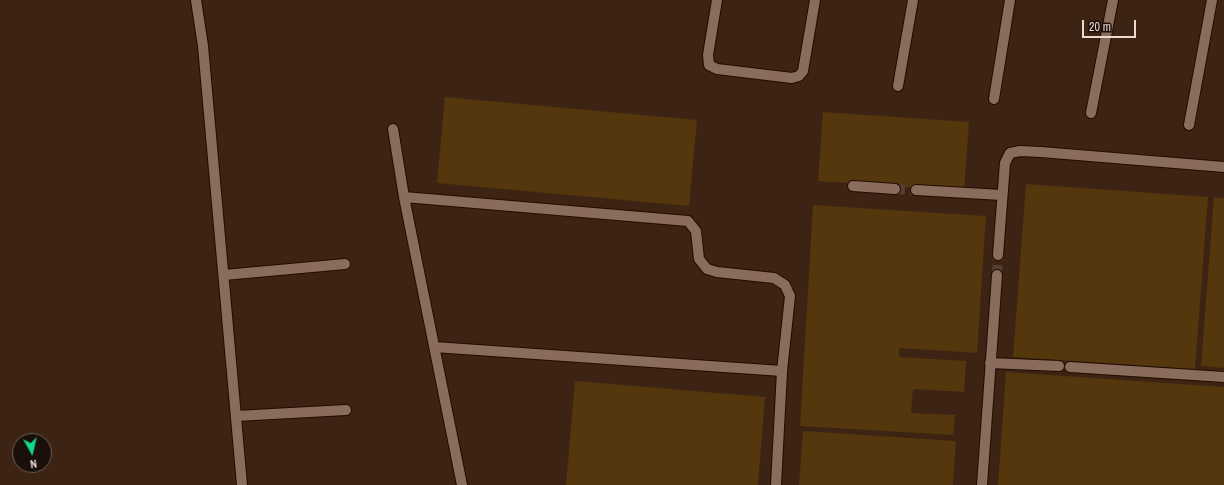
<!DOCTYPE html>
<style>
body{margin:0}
#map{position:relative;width:1224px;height:485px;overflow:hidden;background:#3c2314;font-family:"Archivo Narrow",sans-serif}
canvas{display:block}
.north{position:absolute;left:12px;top:433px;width:40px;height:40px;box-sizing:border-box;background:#1a0f09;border:1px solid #6d6059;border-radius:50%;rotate:172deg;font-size:11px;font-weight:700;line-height:16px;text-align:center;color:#ead9d0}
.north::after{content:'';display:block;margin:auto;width:14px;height:18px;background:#11d98a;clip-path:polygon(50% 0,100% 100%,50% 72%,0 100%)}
.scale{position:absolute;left:1082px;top:20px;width:54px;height:18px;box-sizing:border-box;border:2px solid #ead9d0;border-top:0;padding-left:5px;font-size:12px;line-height:14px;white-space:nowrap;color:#ead9d0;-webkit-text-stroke:3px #1a0f09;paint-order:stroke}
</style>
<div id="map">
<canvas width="1224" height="485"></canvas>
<div class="north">N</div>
<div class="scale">20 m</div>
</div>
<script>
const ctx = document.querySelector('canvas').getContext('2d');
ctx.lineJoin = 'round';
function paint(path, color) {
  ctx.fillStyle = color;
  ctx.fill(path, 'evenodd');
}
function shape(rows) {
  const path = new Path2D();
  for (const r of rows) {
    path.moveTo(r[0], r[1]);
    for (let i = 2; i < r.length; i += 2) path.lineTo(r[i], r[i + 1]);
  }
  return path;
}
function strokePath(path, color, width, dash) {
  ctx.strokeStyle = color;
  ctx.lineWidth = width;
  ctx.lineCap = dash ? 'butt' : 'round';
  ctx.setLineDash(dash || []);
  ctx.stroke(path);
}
const building = shape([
 [445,97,697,120,689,206,437,183],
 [823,112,969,122,964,191,818,181],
 [1026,184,1208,197,1195,369,1013,357],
 [1214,197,1224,198,1224,368,1201,366],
 [813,205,986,216,977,353,899,348,899,357,966,361,964,392,913,389,911,413,955,415,953,435,800,426],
 [1006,372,1224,387,1224,485,998,485],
 [575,381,765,397,758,485,566,485],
 [803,431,956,441,953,485,799,485]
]);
const minorTunnel = shape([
 [895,189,916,190],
 [997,275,998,255]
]);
const minor = shape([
 [196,0,203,46,242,485],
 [717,0,708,55,709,65,717,69,792,78,799,76,803,71,815,0],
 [898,86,913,0],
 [994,99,1010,0],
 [1091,113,1113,0],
 [1189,125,1212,0],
 [393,129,404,197,462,485],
 [853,186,895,189],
 [916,190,1002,195],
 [404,197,688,221,696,231,699,259,707,269,717,272,774,278,785,285,790,296,782,371,776,485],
 [998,255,1005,163,1010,153,1020,151,1041,152,1224,167],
 [224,275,345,264],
 [434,347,782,371],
 [990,363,1059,366],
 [1070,367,1224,377],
 [236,416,346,410],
 [982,485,997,275]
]);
paint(building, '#54370c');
strokePath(minorTunnel, '#563e30', 10, [10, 5]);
strokePath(minor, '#220b01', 12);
strokePath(minor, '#8a6c5c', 10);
</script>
